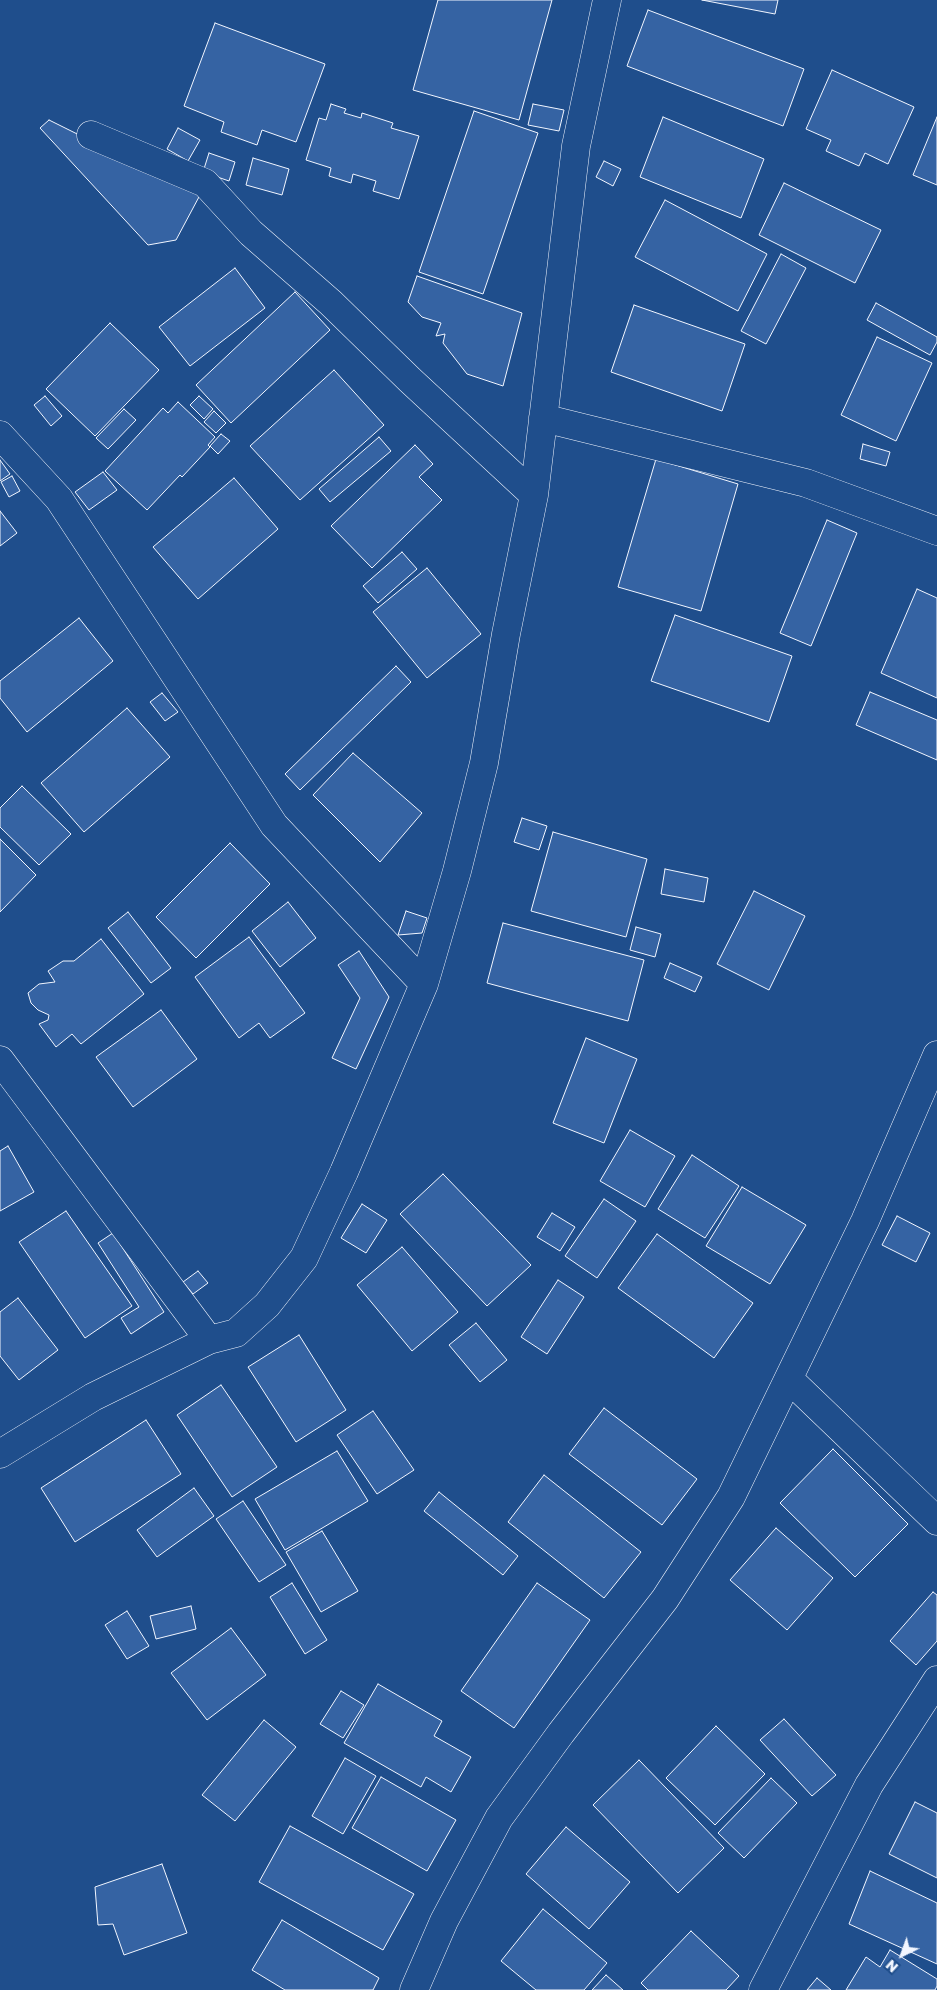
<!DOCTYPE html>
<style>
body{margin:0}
#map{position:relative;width:937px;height:1990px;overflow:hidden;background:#1f4e8c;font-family:"Golos Text",sans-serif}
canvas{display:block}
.north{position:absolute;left:877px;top:1930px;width:50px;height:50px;-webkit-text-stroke:4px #1f4e8c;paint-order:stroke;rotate:222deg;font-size:14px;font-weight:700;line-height:20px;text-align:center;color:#f2f6ff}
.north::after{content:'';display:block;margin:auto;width:18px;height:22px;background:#f2f6ff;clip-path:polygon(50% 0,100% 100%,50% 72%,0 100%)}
</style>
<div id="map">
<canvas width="937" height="1990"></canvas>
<div class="north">N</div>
</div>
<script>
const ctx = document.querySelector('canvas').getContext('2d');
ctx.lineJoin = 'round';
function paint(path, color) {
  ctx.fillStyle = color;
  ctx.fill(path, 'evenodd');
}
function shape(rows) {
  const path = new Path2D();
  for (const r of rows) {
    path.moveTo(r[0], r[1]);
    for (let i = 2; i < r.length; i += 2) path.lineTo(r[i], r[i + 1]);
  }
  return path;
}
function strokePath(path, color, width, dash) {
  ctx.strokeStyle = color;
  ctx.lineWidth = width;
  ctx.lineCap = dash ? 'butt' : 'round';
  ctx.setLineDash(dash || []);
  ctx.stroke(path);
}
const building = shape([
 [438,0,552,0,519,120,413,90,438,0],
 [702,0,778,0,775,14,702,0],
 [648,10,804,69,783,126,627,66,648,10],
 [215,23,325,64,296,142,262,130,257,145,221,132,224,122,184,106,215,23],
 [832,70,914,107,888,164,865,153,859,166,826,151,831,140,806,129,832,70],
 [331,104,346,109,344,113,361,118,362,113,393,123,391,128,419,136,399,199,373,191,376,181,353,174,351,183,329,176,331,168,306,160,319,118,326,120,331,104],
 [533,104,564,110,559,131,528,125,533,104],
 [474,111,538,133,483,294,419,272,474,111],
 [663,117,764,159,741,218,640,177,663,117],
 [937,117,937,185,913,175,937,117],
 [49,120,200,195,176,240,148,245,40,128,49,120],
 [178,128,200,140,188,161,167,149,178,128],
 [209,153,235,162,229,181,203,172,209,153],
 [253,158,289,169,282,195,246,185,253,158],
 [604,161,621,169,613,186,596,177,604,161],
 [784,183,881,230,855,283,759,235,784,183],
 [665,200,767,254,738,311,635,257,665,200],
 [781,254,806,268,766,344,741,331,781,254],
 [235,268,265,308,190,366,159,327,235,268],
 [417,276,522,313,503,386,467,374,443,343,445,334,436,336,441,323,422,317,408,302,417,276],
 [295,292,330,330,231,423,196,385,295,292],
 [876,303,937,337,937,342,930,355,867,320,876,303],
 [634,305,745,344,722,411,611,372,634,305],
 [110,323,159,370,95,436,46,389,110,323],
 [877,337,932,363,896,441,841,415,877,337],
 [334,370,384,425,300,500,250,446,334,370],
 [45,396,62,416,51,426,34,405,45,396],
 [199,396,213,409,204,419,190,405,199,396],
 [178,402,215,437,208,445,210,447,182,477,180,475,147,510,105,471,163,408,168,413,178,402],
 [124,409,136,420,108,449,96,438,124,409],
 [214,411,226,423,216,433,204,422,214,411],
 [221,434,230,441,218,454,210,446,221,434],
 [379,437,391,451,330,502,319,489,379,437],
 [863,444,890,452,886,466,860,459,863,444],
 [415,445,433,464,419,477,442,500,372,568,331,526,415,445],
 [656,459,738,484,701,611,618,587,656,459],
 [0,460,10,474,0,481,0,460],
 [103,472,117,490,89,510,75,492,103,472],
 [12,476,20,491,9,497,1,482,12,476],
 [234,478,278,529,198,599,153,547,234,478],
 [0,511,17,533,0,546,0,511],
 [827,520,857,533,811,646,780,633,827,520],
 [402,552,417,569,378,603,363,586,402,552],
 [427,568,481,634,427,678,373,612,427,568],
 [917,589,937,598,937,698,881,673,917,589],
 [675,615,792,656,769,722,651,681,675,615],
 [79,618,113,661,27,732,0,698,0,681,79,618],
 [396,666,411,682,300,790,285,774,396,666],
 [870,692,937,720,937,760,856,725,870,692],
 [162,693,178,712,165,721,150,702,162,693],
 [127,708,170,757,84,832,41,783,127,708],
 [353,753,422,813,380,862,313,795,353,753],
 [22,786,71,834,39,865,0,827,0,808,22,786],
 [522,818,547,826,539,850,514,842,522,818],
 [553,832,647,859,626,937,531,911,553,832],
 [0,839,36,875,0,912,0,839],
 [230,843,270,884,196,958,156,917,230,843],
 [665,869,708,878,704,902,661,894,665,869],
 [754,891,805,916,769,990,717,964,754,891],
 [288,902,316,938,280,967,252,931,288,902],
 [406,911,427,918,422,933,398,935,406,911],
 [128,912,171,968,151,983,108,928,128,912],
 [503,923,644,960,628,1021,487,983,503,923],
 [636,927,661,934,655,957,630,950,636,927],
 [249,937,305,1013,270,1038,259,1023,239,1038,195,977,249,937],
 [101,939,144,994,81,1044,72,1034,56,1047,39,1024,48,1020,49,1015,38,1010,31,1003,28,993,39,984,55,982,48,971,63,961,74,961,101,939],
 [359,951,389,997,356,1069,332,1058,360,998,338,965,359,951],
 [670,963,702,977,695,992,664,978,670,963],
 [161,1010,197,1059,133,1107,96,1057,161,1010],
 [586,1038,637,1059,604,1143,553,1123,586,1038],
 [630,1130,675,1156,645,1207,600,1181,630,1130],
 [8,1146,34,1192,0,1211,0,1151,8,1146],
 [692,1155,739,1186,705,1238,658,1209,692,1155],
 [443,1174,531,1265,487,1306,400,1214,443,1174],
 [742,1187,806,1225,770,1284,706,1246,742,1187],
 [604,1199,636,1221,597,1278,565,1256,604,1199],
 [362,1204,387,1220,366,1253,341,1238,362,1204],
 [66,1211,132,1306,85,1338,19,1242,66,1211],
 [552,1213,575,1227,560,1251,537,1237,552,1213],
 [897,1216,930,1233,916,1262,882,1245,897,1216],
 [113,1233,164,1312,131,1334,121,1318,139,1307,98,1243,113,1233],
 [657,1234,753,1303,714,1358,618,1288,657,1234],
 [402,1247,458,1312,412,1351,357,1285,402,1247],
 [198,1271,208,1283,193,1294,183,1282,198,1271],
 [558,1280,584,1297,547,1354,521,1337,558,1280],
 [18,1298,58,1350,19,1380,0,1356,0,1312,18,1298],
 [476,1323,507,1360,480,1382,449,1345,476,1323],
 [299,1335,346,1410,296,1442,248,1367,299,1335],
 [221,1385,277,1467,232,1497,177,1415,221,1385],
 [604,1408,697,1479,662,1525,569,1454,604,1408],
 [373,1411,414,1470,377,1494,337,1435,373,1411],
 [146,1420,181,1474,75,1542,41,1488,146,1420],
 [833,1449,908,1524,855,1577,780,1503,833,1449],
 [337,1451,368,1501,285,1550,255,1499,337,1451],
 [544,1475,641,1552,604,1598,508,1522,544,1475],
 [194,1488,214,1516,157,1557,137,1530,194,1488],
 [439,1492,518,1556,503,1575,424,1511,439,1492],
 [243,1501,286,1565,259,1582,216,1519,243,1501],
 [776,1528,833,1578,787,1630,730,1580,776,1528],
 [322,1531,358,1591,321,1612,286,1552,322,1531],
 [292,1583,327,1640,305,1654,270,1597,292,1583],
 [537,1583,590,1620,514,1728,461,1691,537,1583],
 [933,1592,937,1595,937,1641,916,1665,890,1641,933,1592],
 [191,1606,196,1629,156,1639,150,1616,191,1606],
 [127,1611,149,1646,127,1659,105,1625,127,1611],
 [231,1628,266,1675,207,1720,171,1673,231,1628],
 [378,1684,442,1721,434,1736,471,1757,451,1792,426,1777,421,1787,344,1743,378,1684],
 [341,1691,364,1705,343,1738,320,1724,341,1691],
 [784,1719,836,1775,812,1796,760,1740,784,1719],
 [264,1720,296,1747,235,1821,202,1795,264,1720],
 [716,1726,765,1774,715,1825,666,1778,716,1726],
 [345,1758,376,1776,343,1834,312,1816,345,1758],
 [639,1760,724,1848,678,1893,593,1805,639,1760],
 [381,1777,456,1820,427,1871,352,1828,381,1777],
 [771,1778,797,1803,744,1858,718,1833,771,1778],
 [915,1802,937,1813,937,1878,889,1854,915,1802],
 [290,1826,414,1894,383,1950,259,1882,290,1826],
 [566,1827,630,1882,589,1929,526,1874,566,1827],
 [162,1864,187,1933,124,1955,113,1924,98,1925,95,1887,162,1864],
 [870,1871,937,1903,937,1964,849,1924,870,1871],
 [543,1909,607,1963,584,1990,536,1990,501,1961,543,1909],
 [282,1920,379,1978,373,1990,285,1990,252,1970,282,1920],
 [691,1931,739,1976,726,1990,648,1990,641,1983,691,1931],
 [890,1950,937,1979,937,1986,935,1990,846,1990,866,1957,880,1967,890,1950],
 [606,1975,623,1990,592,1990,606,1975],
 [817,1978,831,1990,807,1990,817,1978]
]);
const street = shape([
 [91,135,205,183,251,233,331,303,410,380,534,495],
 [543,418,806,483,937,531],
 [0,435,59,499,274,825,424,984],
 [0,1060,209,1340],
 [789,1379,937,1521],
 [0,1454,93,1397,209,1340,236,1333,267,1305,304,1258,344,1172,424,984,457,871,484,763,506,634,534,495,576,146,607,0],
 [414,1990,444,1921,499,1818,561,1733,665,1599,731,1497,865,1221,937,1055],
 [763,1990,869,1785,937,1680]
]);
paint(building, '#3563a3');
strokePath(building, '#f2f6ff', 1);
strokePath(street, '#f2f6ff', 29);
strokePath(street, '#1f4e8c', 28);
</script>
